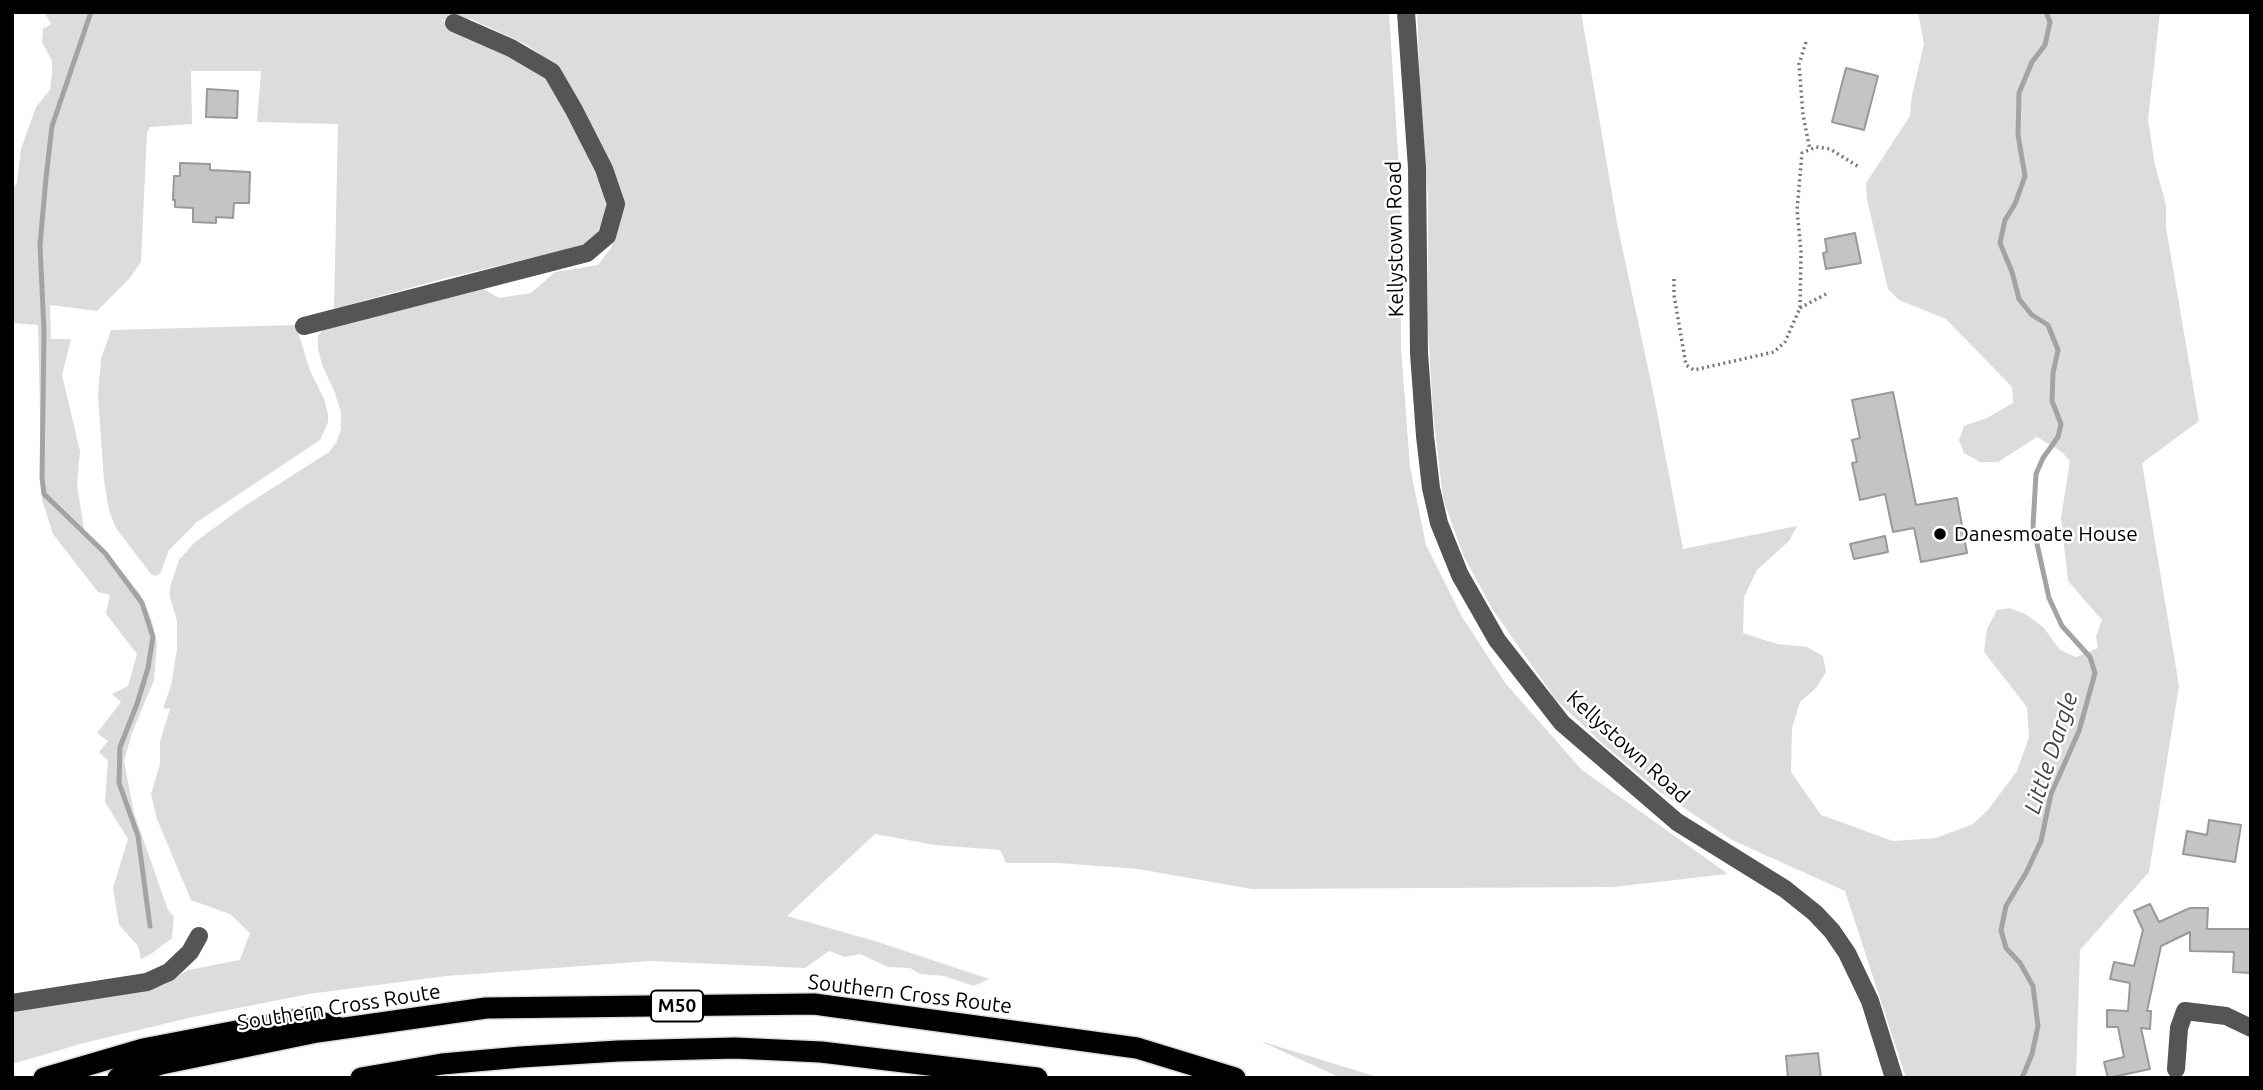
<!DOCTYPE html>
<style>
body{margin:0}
#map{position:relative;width:2263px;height:1090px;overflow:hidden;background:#fff;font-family:Ubuntu,sans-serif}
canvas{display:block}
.frame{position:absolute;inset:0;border:14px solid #000;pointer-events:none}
</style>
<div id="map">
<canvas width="2263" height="1090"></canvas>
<div class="frame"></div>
</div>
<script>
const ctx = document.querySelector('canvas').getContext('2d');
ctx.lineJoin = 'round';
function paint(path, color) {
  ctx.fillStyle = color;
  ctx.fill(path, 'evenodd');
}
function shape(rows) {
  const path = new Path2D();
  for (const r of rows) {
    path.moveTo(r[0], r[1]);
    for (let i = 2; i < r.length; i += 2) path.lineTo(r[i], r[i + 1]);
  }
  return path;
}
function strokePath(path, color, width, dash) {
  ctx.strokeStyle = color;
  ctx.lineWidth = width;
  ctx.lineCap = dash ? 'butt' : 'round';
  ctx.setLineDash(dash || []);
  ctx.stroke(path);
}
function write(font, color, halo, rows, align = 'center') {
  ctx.font = font + ' Ubuntu,sans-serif';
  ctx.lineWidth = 5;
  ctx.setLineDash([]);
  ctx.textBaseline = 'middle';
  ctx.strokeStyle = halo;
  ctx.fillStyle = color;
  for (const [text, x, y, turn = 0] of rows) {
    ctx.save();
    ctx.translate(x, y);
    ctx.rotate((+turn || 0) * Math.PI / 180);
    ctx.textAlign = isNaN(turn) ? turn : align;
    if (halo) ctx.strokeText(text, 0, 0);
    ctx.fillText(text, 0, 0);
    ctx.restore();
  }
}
const green = shape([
 [44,12,1389,12,1400,184,1401,347,1410,467,1426,545,1462,617,1506,684,1582,770,1728,874,1613,887,1252,889,1138,869,1058,863,1006,863,1000,850,935,845,875,834,787,916,878,942,989,979,974,986,944,976,920,974,910,968,888,967,860,954,845,957,829,951,805,968,650,961,446,976,309,994,193,1017,84,1043,12,1064,12,1012,143,991,164,985,188,970,240,960,250,933,230,914,191,900,157,819,151,794,160,764,160,741,170,709,163,708,171,686,177,649,177,621,170,597,170,587,179,560,195,542,240,509,329,452,336,443,341,429,341,413,335,393,323,367,318,349,318,336,325,327,484,289,499,298,531,293,555,272,598,265,611,248,618,226,558,67,525,44,471,19,441,20,516,55,547,76,557,90,603,190,606,205,603,219,598,232,588,242,575,248,442,279,334,309,338,124,257,122,261,71,191,71,192,124,150,127,147,132,141,262,129,279,97,311,50,305,51,339,71,339,62,375,80,451,77,484,85,536,103,548,141,595,152,621,157,644,154,680,132,733,124,761,134,813,168,910,174,917,172,938,151,954,141,959,138,946,119,925,113,888,128,839,105,802,108,761,99,752,108,741,97,733,121,702,112,694,128,686,137,654,106,614,110,595,98,592,53,534,42,500,38,325,12,323,12,188,17,183,21,149,36,107,50,90,52,74,52,61,42,42,43,29,51,24],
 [1417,12,1581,12,1617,223,1655,401,1683,549,1797,526,1789,541,1757,570,1744,597,1743,633,1777,644,1807,647,1823,656,1826,672,1816,688,1800,702,1792,728,1791,772,1821,815,1893,841,1936,838,1973,824,1988,810,2017,771,2029,737,2027,707,1984,652,1987,629,1997,610,2010,608,2027,615,2044,628,2060,650,2076,657,2098,648,2096,636,2102,620,2068,581,2061,518,2070,461,2062,452,2037,437,1998,462,1980,462,1964,453,1959,440,1964,426,1987,418,2013,403,2012,387,1946,319,1899,300,1888,289,1867,200,1866,183,1910,116,1912,95,1924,44,1918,12,2160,12,2148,120,2155,165,2166,205,2166,227,2199,421,2142,463,2179,686,2149,872,2080,950,2076,1078,1906,1078,1845,891,1732,840,1660,792,1603,744,1556,700,1493,610,1464,557,1443,499,1433,413,1428,329,1428,196,1422,137],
 [296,325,310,371,324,399,328,414,328,422,320,440,197,522,169,550,160,574,155,576,151,574,116,528,109,511,104,481,98,396,101,359,111,330],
 [1260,1041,1381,1078,1341,1078]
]);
const stream = shape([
 [91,12,52,126,46,178,40,245,44,331,42,478,44,494,105,553,142,603,153,637,148,668,137,704,120,747,119,783,138,836,150,926],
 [2022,1078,2032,1054,2038,1026,2033,986,2020,963,2006,948,2001,930,2006,906,2026,873,2041,841,2051,794,2079,731,2095,673,2090,657,2062,626,2049,598,2033,526,2036,474,2043,458,2058,437,2061,424,2052,401,2053,373,2058,350,2048,325,2032,315,2019,299,2012,272,2000,243,2005,220,2015,204,2025,176,2018,135,2019,93,2032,62,2045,45,2050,22,2046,12]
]);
const building = shape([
 [1846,68,1878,76,1864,130,1832,122,1846,68],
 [207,89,238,91,237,118,206,117,207,89],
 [180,163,210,164,210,170,250,172,249,203,234,203,233,218,216,217,216,223,193,222,193,208,175,207,175,200,173,200,174,176,180,176,180,163],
 [1855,233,1861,263,1826,269,1823,253,1827,252,1825,239,1855,233],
 [1893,392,1916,505,1957,498,1967,553,1921,562,1914,528,1893,532,1885,494,1860,500,1852,463,1857,462,1852,440,1860,438,1852,400,1893,392],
 [1885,536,1888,552,1854,559,1850,544,1885,536],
 [2209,820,2241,825,2235,862,2183,854,2187,831,2207,835,2209,820],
 [2150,904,2159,922,2190,908,2208,908,2207,929,2251,929,2251,973,2233,972,2234,952,2190,951,2190,932,2161,946,2147,1011,2151,1011,2150,1029,2141,1028,2150,1069,2108,1078,2104,1062,2124,1057,2118,1027,2107,1027,2107,1010,2128,1011,2130,983,2110,979,2114,962,2134,966,2143,930,2134,911,2150,904],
 [1818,1053,1821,1078,1788,1078,1786,1056,1818,1053]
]);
const path = shape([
 [1806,42,1799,64,1803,115,1810,150],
 [1674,279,1674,295,1686,365,1694,370,1774,352,1785,342,1800,308,1801,251,1797,210,1802,153,1816,147,1830,149,1859,167],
 [1800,308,1828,293]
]);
const minor = shape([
 [1406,12,1417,168,1419,353,1425,436,1431,488,1439,523,1460,575,1497,640,1562,723,1677,822,1785,889,1815,913,1832,931,1847,953,1870,1001,1894,1078],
 [304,326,587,253,607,236,616,204,604,169,574,110,552,72,511,48,454,23],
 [12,1003,147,982,169,972,190,952,199,936],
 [2176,1069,2179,1028,2185,1011,2226,1016,2251,1028]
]);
const highway = shape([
 [44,1078,143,1049,304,1018,335,1026],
 [118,1078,161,1064,317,1032,486,1008,814,1004,1137,1048,1235,1078],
 [361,1078,442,1064,521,1057,618,1051,735,1048,821,1052,1037,1078]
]);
const markers = [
 [1940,534,7,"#000"]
];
const shields = [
 [677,1006,52]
];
const shieldNames = [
 ["M50",677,1006]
];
const streetNames = [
 ["Kellystown Road",1395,239,-91],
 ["Kellystown Road",1628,747,42],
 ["Southern Cross Route",910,994,7],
 ["Southern Cross Route",339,1007,-9]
];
const poiNames = [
 ["Danesmoate House",1954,534]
];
const waterNames = [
 ["Little Dargle",2051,753,-72]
];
paint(green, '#dcdcdc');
strokePath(stream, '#a3a3a3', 5);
paint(building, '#c4c4c4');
strokePath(building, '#999', 2);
strokePath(highway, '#dbdbdb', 24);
strokePath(path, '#777', 3.5, [2, 3.5]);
strokePath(minor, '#555', 18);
strokePath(highway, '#000', 21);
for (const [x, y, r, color] of markers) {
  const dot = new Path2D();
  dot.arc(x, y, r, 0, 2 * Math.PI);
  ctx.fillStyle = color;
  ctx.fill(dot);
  strokePath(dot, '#fff', 2.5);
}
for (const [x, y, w] of shields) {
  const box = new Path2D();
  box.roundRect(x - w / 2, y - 15.5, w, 31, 5);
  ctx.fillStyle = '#fff';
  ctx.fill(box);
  strokePath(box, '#000', 2);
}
write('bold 19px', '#000', null, shieldNames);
write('21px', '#000', '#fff', streetNames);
write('21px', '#000', '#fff', poiNames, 'left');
write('italic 23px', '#444', '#fff', waterNames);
</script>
